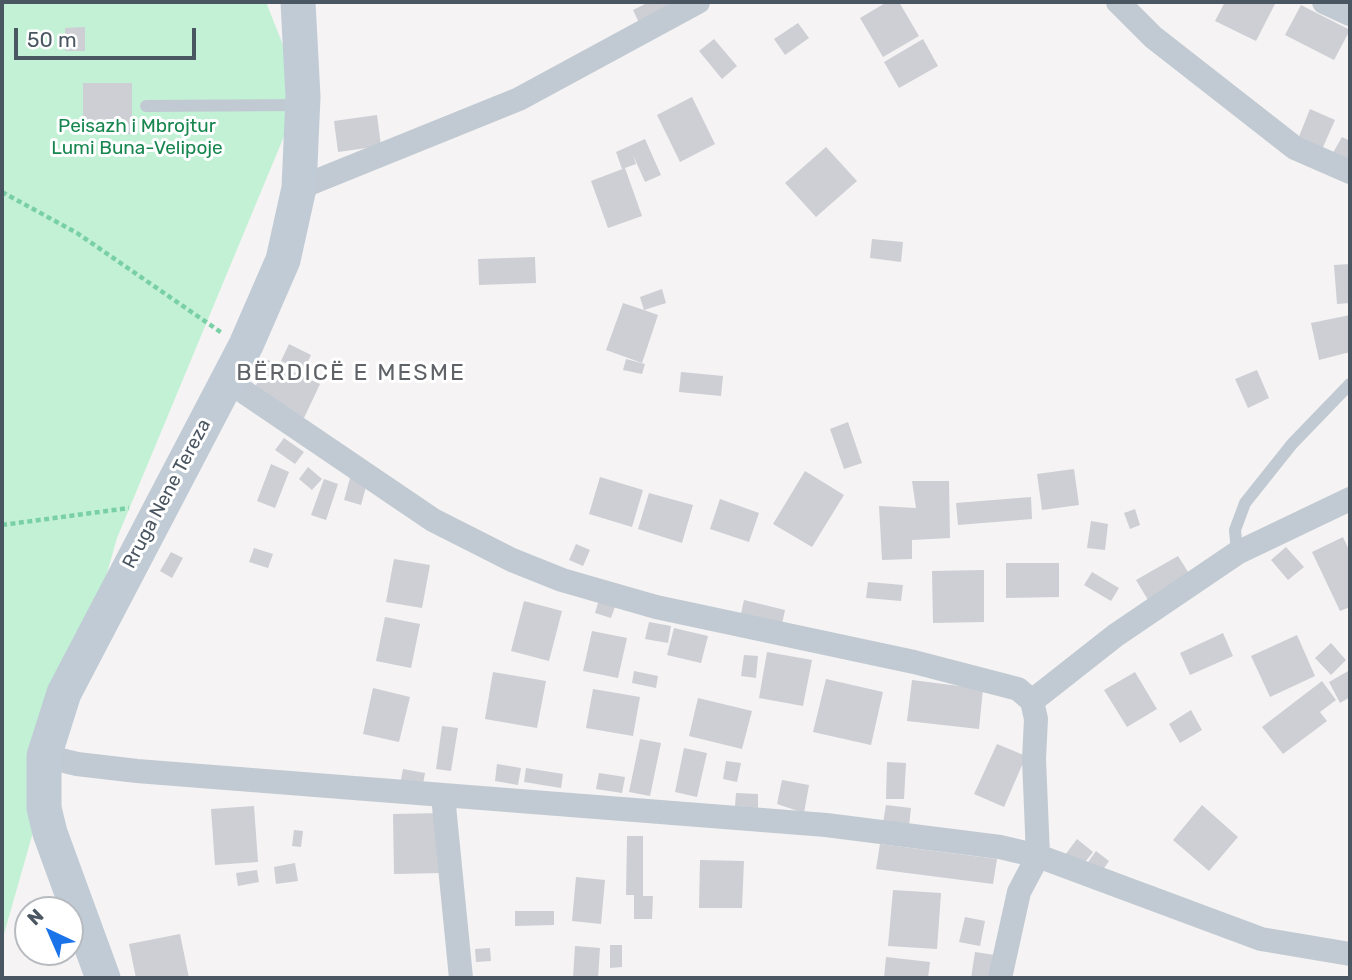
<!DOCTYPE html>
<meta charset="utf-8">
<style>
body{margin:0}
#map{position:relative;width:1352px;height:980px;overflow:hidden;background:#f5f3f3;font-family:Rubik,sans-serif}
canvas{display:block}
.frame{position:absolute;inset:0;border:4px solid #4a5661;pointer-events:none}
.north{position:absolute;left:14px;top:896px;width:70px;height:70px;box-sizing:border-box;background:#fff;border:2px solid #b7bbc0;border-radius:50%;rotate:316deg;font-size:19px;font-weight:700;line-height:28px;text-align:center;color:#4a5661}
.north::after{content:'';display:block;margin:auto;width:24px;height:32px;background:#1a73e8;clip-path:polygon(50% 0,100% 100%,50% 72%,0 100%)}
.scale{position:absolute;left:14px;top:28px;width:182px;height:32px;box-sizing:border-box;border:4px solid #4a5661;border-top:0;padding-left:9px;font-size:21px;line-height:24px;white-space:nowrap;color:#4a5661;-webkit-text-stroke:5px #fff;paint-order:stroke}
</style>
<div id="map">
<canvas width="1352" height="980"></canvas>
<div class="frame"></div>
<div class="north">N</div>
<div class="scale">50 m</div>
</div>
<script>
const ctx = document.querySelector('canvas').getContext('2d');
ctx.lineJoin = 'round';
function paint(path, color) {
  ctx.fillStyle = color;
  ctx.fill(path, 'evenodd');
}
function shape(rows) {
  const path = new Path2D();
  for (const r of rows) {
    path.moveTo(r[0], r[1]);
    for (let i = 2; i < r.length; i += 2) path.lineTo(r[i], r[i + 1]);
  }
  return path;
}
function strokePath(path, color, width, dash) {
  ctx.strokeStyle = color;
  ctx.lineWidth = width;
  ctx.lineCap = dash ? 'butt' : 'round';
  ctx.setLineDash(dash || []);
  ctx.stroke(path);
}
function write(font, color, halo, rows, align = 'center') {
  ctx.font = font + ' Rubik,sans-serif';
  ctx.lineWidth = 6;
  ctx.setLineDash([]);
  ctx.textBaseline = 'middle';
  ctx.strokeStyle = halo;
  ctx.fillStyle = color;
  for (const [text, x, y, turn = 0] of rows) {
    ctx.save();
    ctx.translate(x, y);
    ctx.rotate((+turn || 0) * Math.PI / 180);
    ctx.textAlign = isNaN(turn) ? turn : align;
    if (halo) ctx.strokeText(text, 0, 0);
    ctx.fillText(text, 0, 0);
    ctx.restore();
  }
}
const green = shape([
 [2,2,266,2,302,93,117,538,2,941]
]);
const building = shape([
 [649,2,667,2,672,11,641,27,633,10],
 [887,2,899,2,919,36,883,57,860,18],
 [1225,2,1276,2,1256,41,1215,21],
 [1301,5,1350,30,1334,60,1285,35],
 [798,23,809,38,785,55,774,39],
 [85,27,85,51,65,51,65,28],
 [714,39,737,66,722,79,699,51],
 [923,39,938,66,899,88,884,62],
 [83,83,132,83,132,134,83,134],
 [692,97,715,144,680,162,657,115],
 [1310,109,1335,120,1320,154,1296,144],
 [377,115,381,146,338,152,334,121],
 [1342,137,1350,141,1350,167,1331,156],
 [645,139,661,175,645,182,633,155,636,164,622,169,616,152],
 [826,147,857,181,816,217,785,183],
 [625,168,642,216,608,228,591,181],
 [872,239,903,242,901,262,870,258],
 [535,257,536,283,479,285,478,259],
 [1350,264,1350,303,1337,304,1334,265],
 [662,289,666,303,644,310,658,315,642,363,606,350,623,303,644,310,640,297],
 [1350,315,1350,352,1319,360,1311,323],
 [289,344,311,355,303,372,281,361],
 [626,359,645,364,642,374,623,370],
 [268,360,320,384,304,418,252,394],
 [1257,370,1269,398,1248,408,1235,379],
 [681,372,723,376,721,396,679,392],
 [848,422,862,463,844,469,830,429],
 [284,438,304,452,295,464,275,450],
 [271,464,289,472,275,508,257,501],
 [308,467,322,479,312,490,299,479],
 [1074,469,1079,505,1042,510,1037,474],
 [805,471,844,495,812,547,773,524],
 [600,477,643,490,632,527,589,514],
 [350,478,367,483,361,505,344,500],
 [324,479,338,484,326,520,311,515],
 [912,481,949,481,950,538,912,540,912,559,882,560,879,506,916,508],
 [649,493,693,505,682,543,638,529],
 [1031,497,1032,519,958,525,956,503],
 [720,499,759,513,749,542,710,529],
 [1135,509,1140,525,1130,529,1124,513],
 [1091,521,1108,524,1105,550,1087,548],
 [1343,537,1350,552,1350,607,1340,611,1312,552],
 [576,544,590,550,583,566,569,560],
 [1286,547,1304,567,1288,580,1271,560],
 [254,548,273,554,268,568,249,562],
 [171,552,183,558,172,578,160,571],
 [1178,556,1190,575,1148,600,1136,580],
 [394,559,430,565,422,608,386,602],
 [1006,563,1059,563,1059,597,1006,598],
 [984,570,984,622,933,623,932,571],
 [1092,572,1119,588,1111,601,1084,585],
 [868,582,903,585,901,601,866,598],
 [600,596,617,601,611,618,595,613],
 [744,600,785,610,782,624,741,614],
 [524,601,562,611,549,661,511,651],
 [385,617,420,624,411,668,376,661],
 [649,622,671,626,668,643,645,639],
 [674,628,708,636,701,663,667,655],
 [592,631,627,638,618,678,583,671],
 [1223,633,1233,656,1190,675,1180,653],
 [1297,635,1315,676,1270,697,1251,656],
 [1331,643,1346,660,1331,675,1315,658],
 [767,652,812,660,803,706,759,698],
 [744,655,758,656,756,678,741,676],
 [1350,670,1350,697,1340,703,1329,682],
 [634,671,658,676,656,688,632,683],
 [493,672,546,681,537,728,485,719],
 [1135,672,1157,709,1127,727,1104,690],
 [826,679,883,692,871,745,813,732],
 [912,680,983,689,979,729,907,721],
 [1322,681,1336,700,1320,712,1327,721,1283,754,1262,727],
 [373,688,410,697,399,742,363,734],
 [593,689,640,697,633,736,586,728],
 [698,698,752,711,742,749,689,736],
 [1191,710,1202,730,1180,743,1169,724],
 [442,726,458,728,451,771,436,769],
 [640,739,661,743,650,796,629,792],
 [997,744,1026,756,1004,807,974,794],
 [684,748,707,753,697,797,675,792],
 [726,761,741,763,737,782,723,779],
 [887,762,906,763,904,799,886,799],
 [497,764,521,768,518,785,495,781],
 [526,768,563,774,561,788,524,782],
 [403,769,425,773,423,784,401,780],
 [599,773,625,777,622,793,596,789],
 [782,780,809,785,804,813,777,804],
 [736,793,758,794,758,808,735,806],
 [886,805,911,808,909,826,883,823],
 [1202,805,1238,837,1209,871,1173,840],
 [254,806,258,862,215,865,211,809],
 [442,813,443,873,394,874,393,814],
 [294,830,303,831,301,847,292,846],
 [627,836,643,836,643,896,653,896,652,919,634,919,634,895,626,895],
 [1077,839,1093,852,1081,867,1065,855],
 [880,844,997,859,993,884,876,869],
 [1096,851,1109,861,1098,877,1084,868],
 [700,860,744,861,742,908,699,908],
 [295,863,298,881,276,884,274,867],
 [257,870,259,882,238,886,236,873],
 [576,877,605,880,601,924,572,921],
 [893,890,941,893,937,949,888,946],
 [515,911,554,911,554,925,515,926],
 [965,917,985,921,980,946,959,942],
 [180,934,189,978,136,978,129,944],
 [610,945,622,945,622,967,610,968],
 [575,946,600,948,598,978,573,978],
 [490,948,491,961,476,962,475,949],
 [975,952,995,955,992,978,971,978],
 [886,957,930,962,928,978,884,978]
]);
const path = shape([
 [2,192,77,233,222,333],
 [2,525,129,508]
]);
const lane = shape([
 [146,106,299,105],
 [1237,553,1235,530,1245,503,1292,444,1350,384]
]);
const street = shape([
 [1118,2,1153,37,1295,148,1350,172],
 [1324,2,1350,14],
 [299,188,519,99,698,2],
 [228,381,433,520,512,560,562,580,656,607,914,662,1018,689,1032,701,1036,719,1034,759,1038,856,1019,892,1000,978],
 [1032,701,1116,635,1237,553,1350,499],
 [44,756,77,764,137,771,826,825,1000,847,1038,856,1261,939,1350,954],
 [443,796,461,978]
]);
const secondary = shape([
 [103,978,50,833,44,808,44,756,64,693,246,345,283,260,299,188,303,97,298,2]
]);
const parkNames = [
 ["Peisazh i Mbrojtur",137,127],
 ["Lumi Buna-Velipoje",137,149]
];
const streetNames = [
 ["Rruga Nene Tereza",167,494,-62]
];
const quarterNames = [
 ["BËRDICË E MESME",351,373]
];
paint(green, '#c3f1d5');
paint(building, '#cdcfd5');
strokePath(path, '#7ad0a6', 4.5, [5, 3.5]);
strokePath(lane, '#c1cad2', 12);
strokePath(street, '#c1cad2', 24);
strokePath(secondary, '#c1cbd6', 35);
write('19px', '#17864f', '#fff', parkNames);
write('19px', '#4a5661', '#fff', streetNames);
ctx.letterSpacing = '2px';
write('23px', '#5f6368', '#fff', quarterNames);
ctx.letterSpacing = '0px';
</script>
